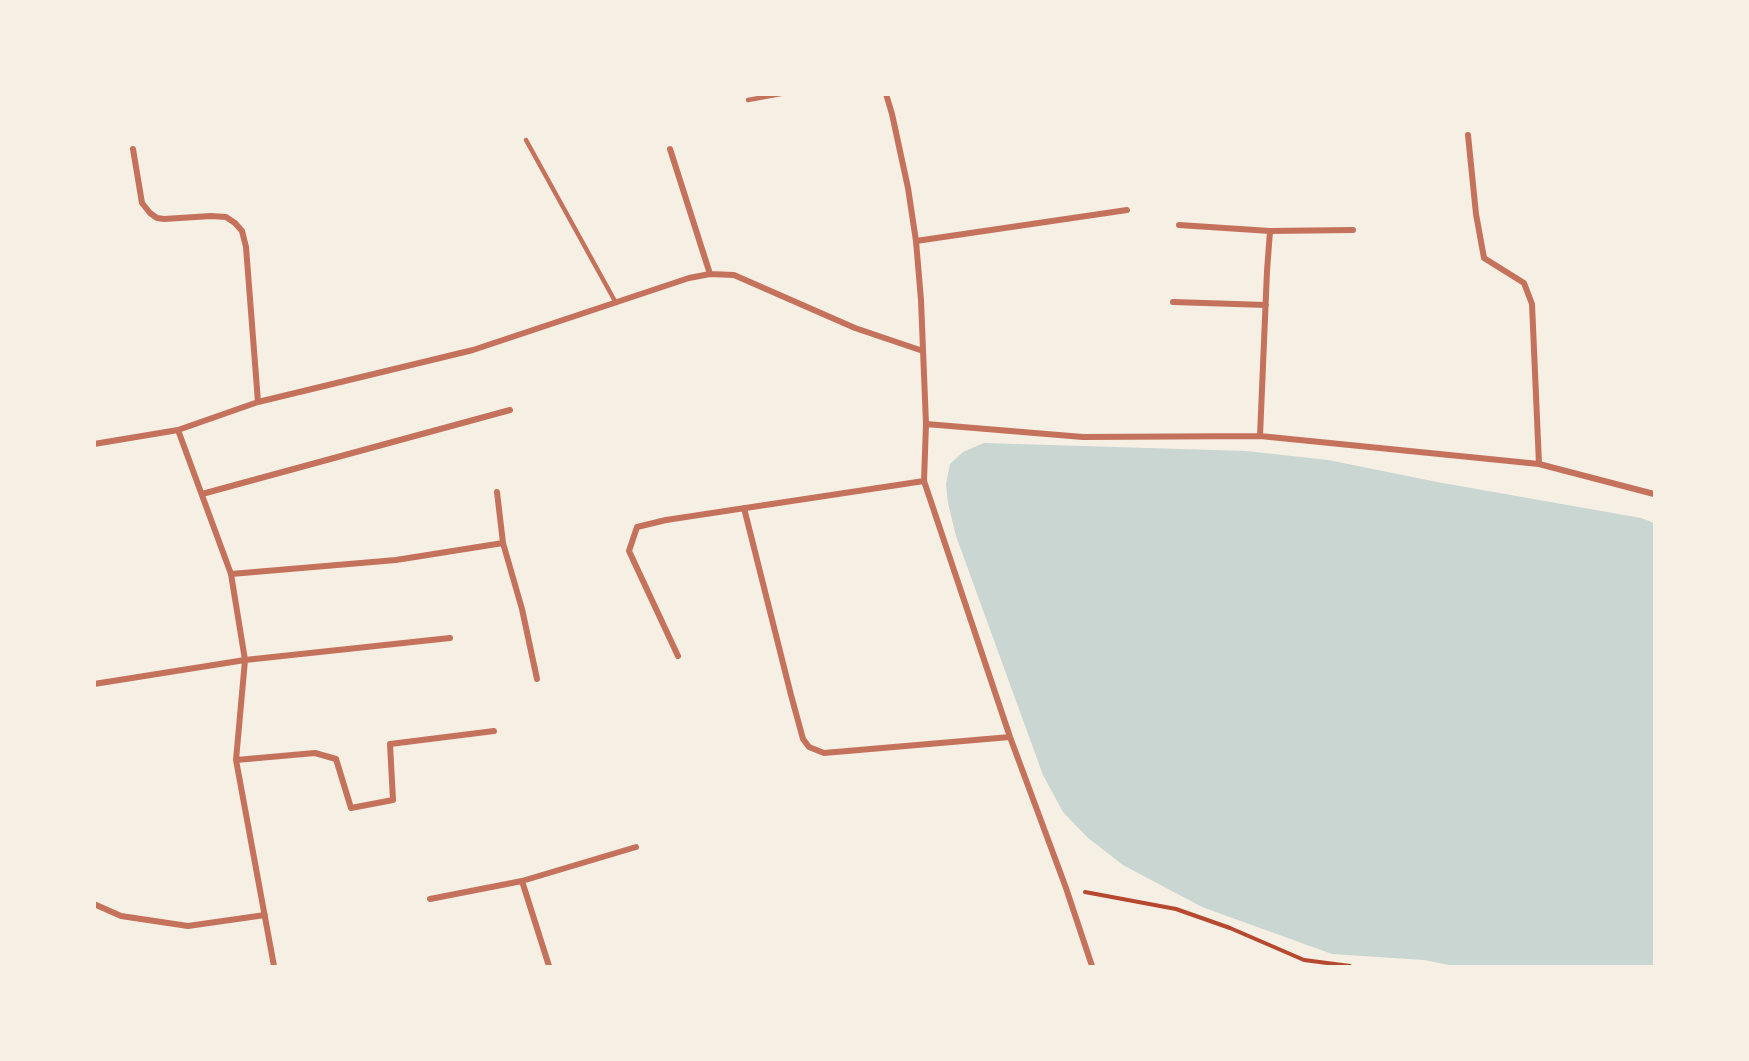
<!DOCTYPE html>
<style>
body{margin:0}
#map{position:relative;width:1749px;height:1061px;overflow:hidden;background:#f6efe4;font-family:Quicksand,sans-serif}
canvas{display:block}
.frame{position:absolute;inset:0;border:96px solid #f6efe4;pointer-events:none}
</style>
<div id="map">
<canvas width="1749" height="1061"></canvas>
<div class="frame"></div>
</div>
<script>
const ctx = document.querySelector('canvas').getContext('2d');
ctx.lineJoin = 'round';
function paint(path, color) {
  ctx.fillStyle = color;
  ctx.fill(path, 'evenodd');
}
function shape(rows) {
  const path = new Path2D();
  for (const r of rows) {
    path.moveTo(r[0], r[1]);
    for (let i = 2; i < r.length; i += 2) path.lineTo(r[i], r[i + 1]);
  }
  return path;
}
function strokePath(path, color, width, dash) {
  ctx.strokeStyle = color;
  ctx.lineWidth = width;
  ctx.lineCap = dash ? 'butt' : 'round';
  ctx.setLineDash(dash || []);
  ctx.stroke(path);
}
const water = shape([
 [984,443,1246,451,1328,460,1437,482,1641,518,1654,523,1654,966,1454,966,1424,960,1332,954,1202,907,1123,865,1088,838,1063,812,1043,775,956,536,948,503,946,484,950,464,963,452]
]);
const path = shape([
 [1085,892,1176,909,1230,928,1304,960,1350,966]
]);
const service = shape([
 [748,100,781,94],
 [526,140,616,303]
]);
const minor = shape([
 [886,94,892,114,908,188,916,241,921,300,926,424,924,481,1010,737,1066,888,1092,966],
 [1468,135,1476,214,1484,258,1524,283,1532,304,1539,464],
 [133,149,142,203,150,213,157,218,164,219,211,216,226,217,235,223,242,231,246,247,258,402],
 [670,149,710,274],
 [1179,225,1270,231,1353,230],
 [916,241,1127,210],
 [1173,302,1266,305],
 [926,424,1083,437,1260,436,1539,464,1654,494],
 [178,430,231,574,245,660,236,760,274,966],
 [1260,436,1267,271,1270,231],
 [94,444,178,430,258,402,473,350,689,278,710,274,734,275,855,328,923,351],
 [497,492,503,543,522,609,537,679],
 [202,494,510,410],
 [744,508,791,695,803,739,809,747,824,753,1010,737],
 [231,574,396,560,503,543],
 [678,656,629,551,637,527,666,520,924,481],
 [94,684,245,660,450,638],
 [236,760,315,753,336,759,351,808,393,800,390,744,494,731],
 [522,881,636,847],
 [430,899,522,881,549,966],
 [94,904,121,916,188,926,265,915]
]);
paint(water, '#c9d6d2');
strokePath(path, '#b5482f', 4);
strokePath(service, '#c5725c', 4.5);
strokePath(minor, '#c5725c', 6);
</script>
